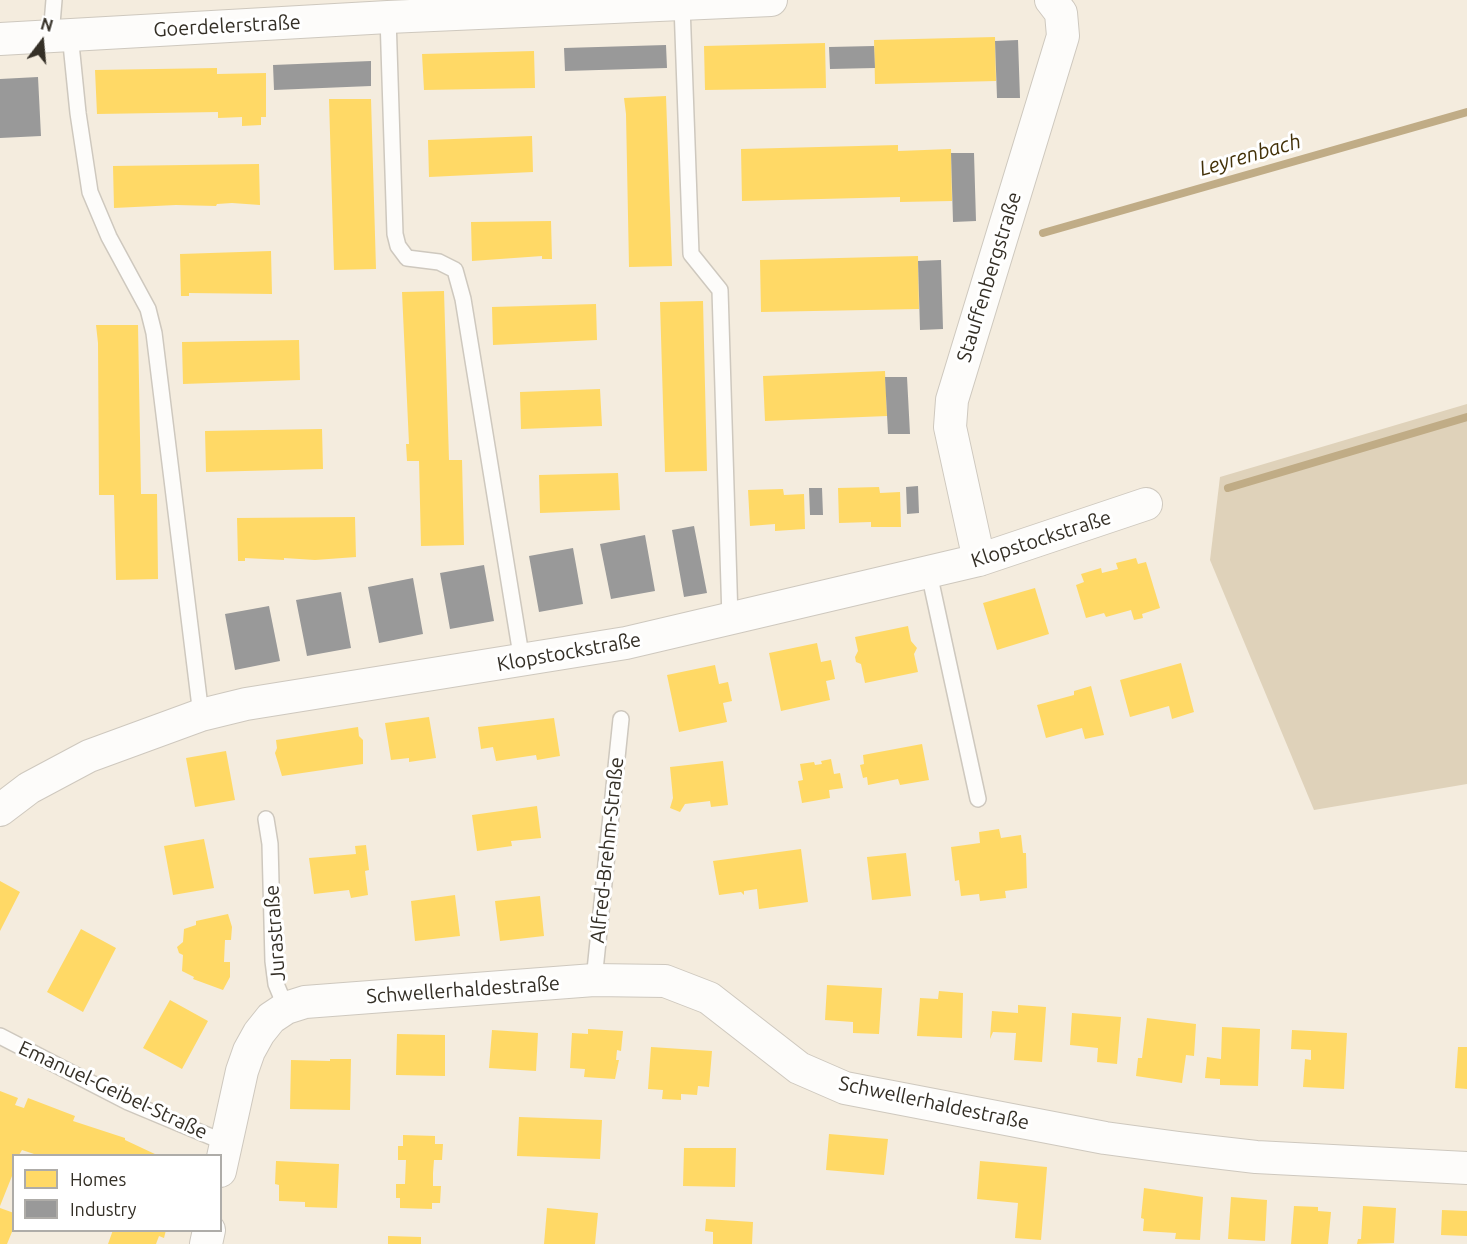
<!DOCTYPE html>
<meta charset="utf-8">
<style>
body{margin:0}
#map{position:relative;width:1467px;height:1244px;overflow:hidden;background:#f4ecde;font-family:Ubuntu,sans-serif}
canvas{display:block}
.legend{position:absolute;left:12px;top:1154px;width:210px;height:78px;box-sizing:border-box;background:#fff;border:2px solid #aeaca8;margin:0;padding:8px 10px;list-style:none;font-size:18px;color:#342f26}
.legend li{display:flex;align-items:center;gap:12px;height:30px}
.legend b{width:30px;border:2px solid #aeaca8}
.north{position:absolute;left:12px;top:12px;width:60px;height:60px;-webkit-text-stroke:4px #fff;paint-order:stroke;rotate:16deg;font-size:16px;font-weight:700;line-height:24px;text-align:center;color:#342f26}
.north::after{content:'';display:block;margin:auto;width:21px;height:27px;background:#342f26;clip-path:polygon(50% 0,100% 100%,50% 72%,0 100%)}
</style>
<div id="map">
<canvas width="1467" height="1244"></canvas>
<ul class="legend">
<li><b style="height:16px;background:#ffd966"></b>Homes</li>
<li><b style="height:16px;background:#999"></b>Industry</li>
</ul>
<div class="north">N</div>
</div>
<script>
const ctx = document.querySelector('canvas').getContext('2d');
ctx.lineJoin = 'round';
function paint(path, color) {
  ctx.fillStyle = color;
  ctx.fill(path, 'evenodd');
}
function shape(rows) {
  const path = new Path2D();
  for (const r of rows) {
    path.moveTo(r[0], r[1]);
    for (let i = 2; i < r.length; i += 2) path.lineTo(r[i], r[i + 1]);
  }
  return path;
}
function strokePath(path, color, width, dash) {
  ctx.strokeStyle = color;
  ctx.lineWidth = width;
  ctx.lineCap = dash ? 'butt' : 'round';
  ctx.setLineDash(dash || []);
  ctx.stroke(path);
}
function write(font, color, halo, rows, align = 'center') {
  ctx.font = font + ' Ubuntu,sans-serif';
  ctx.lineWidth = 6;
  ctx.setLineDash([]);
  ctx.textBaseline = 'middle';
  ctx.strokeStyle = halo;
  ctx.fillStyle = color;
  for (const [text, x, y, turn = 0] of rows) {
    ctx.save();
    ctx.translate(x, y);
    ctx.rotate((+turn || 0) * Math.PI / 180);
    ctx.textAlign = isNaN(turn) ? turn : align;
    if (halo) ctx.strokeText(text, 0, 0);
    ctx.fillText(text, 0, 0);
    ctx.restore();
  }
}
const green = shape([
 [1467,404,1467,784,1314,810,1210,560,1220,477]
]);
const homes = shape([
 [995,37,996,81,875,84,874,40],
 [825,43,826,88,705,90,704,46],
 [534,51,535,88,424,90,422,54],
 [217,68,217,74,266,73,266,117,261,117,261,125,242,126,242,117,218,118,218,112,97,114,95,70],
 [666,96,672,266,629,267,626,114,624,98],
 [329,99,371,99,376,269,334,270],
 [532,136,533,172,429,177,428,140],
 [898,145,898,151,951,149,952,201,900,202,900,197,742,201,741,149],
 [259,164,260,205,232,203,217,204,216,206,176,205,114,208,113,166],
 [551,221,552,259,542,259,542,256,472,261,471,222],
 [271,251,272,294,189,293,189,296,181,296,180,254],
 [918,256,919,309,761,312,760,260],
 [444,291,449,460,462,460,464,545,421,546,419,461,407,461,406,444,409,444,402,292],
 [703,301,707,471,665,472,660,302],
 [596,304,597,340,493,345,492,307],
 [96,325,138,325,141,494,157,494,158,579,116,580,114,495,99,495,98,343],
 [299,340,300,380,183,384,182,342],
 [885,371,887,416,765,421,763,376],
 [600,389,602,426,521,429,520,392],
 [322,429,323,469,206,472,205,431],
 [618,473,620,510,540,513,539,475],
 [879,487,880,493,900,492,901,527,871,527,871,522,839,523,838,488],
 [783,489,784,495,804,494,805,529,775,531,775,524,750,526,748,490],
 [355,517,356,557,315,560,284,558,284,560,245,558,245,561,238,561,237,518],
 [1136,558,1138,564,1146,562,1160,608,1142,614,1143,618,1134,620,1131,610,1106,617,1104,613,1086,618,1076,585,1084,582,1081,574,1101,568,1102,573,1118,569,1116,563],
 [1035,588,1049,634,997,650,983,603],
 [908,626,911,641,917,648,914,654,918,672,865,683,861,664,856,662,855,657,858,651,855,637],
 [817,643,821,662,831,660,835,679,826,681,830,700,781,711,769,653],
 [1181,663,1194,712,1172,719,1169,706,1130,717,1120,680],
 [715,665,719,684,728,682,732,701,723,703,727,722,679,732,667,675],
 [1091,686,1104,735,1085,739,1082,728,1046,738,1037,705,1074,695,1074,691],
 [429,717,436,758,409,762,409,758,391,760,385,723],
 [554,718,560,756,537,760,536,755,496,761,493,747,481,749,478,727],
 [358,727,359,736,363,740,363,764,282,776,275,753,277,748,276,740],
 [922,744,929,780,900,785,898,779,868,785,867,777,863,778,860,765,864,764,863,755],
 [226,751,235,800,195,807,186,758],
 [831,759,834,774,840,773,843,788,829,790,830,798,802,803,798,781,803,780,800,764,814,762,815,765,822,764,821,761],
 [723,761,728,805,711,807,710,801,685,804,680,812,670,808,673,798,670,767],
 [537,806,541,838,511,841,512,846,477,851,472,815],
 [999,829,1001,838,1021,835,1023,853,1026,853,1027,888,1005,891,1006,898,980,901,979,894,961,896,959,880,955,881,951,847,980,843,979,832],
 [204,839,214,888,173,895,164,846],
 [366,845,369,870,365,871,368,895,351,898,349,890,314,894,309,858,356,854,355,846],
 [801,849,808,902,759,909,757,889,744,891,744,895,741,892,719,895,713,861],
 [906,853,911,896,872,900,867,857],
 [0,881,20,892,0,931],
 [455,895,460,936,415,941,411,901],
 [540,896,544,936,500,941,495,901],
 [228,914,232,927,231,940,225,940,224,962,230,962,230,977,223,990,193,979,194,977,182,971,183,955,179,953,177,947,183,942,184,929,196,925,196,921],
 [81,929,116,948,83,1012,47,992],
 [827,985,882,988,879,1034,853,1033,853,1022,825,1020],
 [939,991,963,993,962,1038,917,1036,920,998,938,999],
 [170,1000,208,1021,182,1069,143,1048],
 [1018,1005,1046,1007,1042,1062,1014,1060,1016,1033,993,1032,990,1039,992,1011,1018,1013],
 [1072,1013,1121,1017,1117,1064,1097,1062,1098,1048,1070,1045],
 [1147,1018,1196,1024,1194,1056,1186,1055,1182,1083,1136,1076,1138,1058,1142,1058],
 [1222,1027,1260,1029,1258,1086,1220,1085,1220,1079,1205,1078,1207,1057,1221,1059],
 [588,1029,623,1031,621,1051,617,1050,616,1060,619,1060,615,1079,584,1077,585,1069,570,1068,572,1033,588,1034],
 [492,1030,538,1033,536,1071,489,1068],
 [1292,1030,1347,1033,1344,1089,1303,1087,1305,1059,1311,1060,1311,1050,1291,1049],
 [397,1034,445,1035,445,1076,396,1075],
 [651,1047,712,1051,709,1087,698,1086,697,1095,681,1094,681,1100,662,1099,663,1090,648,1089],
 [1458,1047,1467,1047,1467,1089,1455,1088],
 [330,1059,351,1059,350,1110,290,1109,291,1060,330,1061],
 [0,1091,18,1098,15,1105,24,1108,28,1098,75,1116,73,1121,125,1138,125,1140,157,1155,37,1155,22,1150,19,1155,14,1155,14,1171,0,1206],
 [519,1117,602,1120,600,1159,517,1156],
 [829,1134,888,1139,884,1175,826,1170],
 [403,1135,435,1136,435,1144,443,1144,442,1160,434,1160,433,1173,433,1186,441,1186,440,1203,432,1203,432,1209,400,1208,400,1198,396,1198,396,1184,405,1184,406,1160,398,1160,398,1146,403,1146],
 [684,1148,736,1148,735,1187,683,1186],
 [276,1161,339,1164,337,1208,305,1207,305,1202,279,1201,279,1185,275,1184],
 [980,1161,1047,1167,1041,1240,1015,1238,1018,1203,977,1199],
 [1144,1188,1203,1197,1200,1240,1175,1239,1176,1233,1143,1231,1144,1219,1141,1218],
 [1231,1197,1267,1200,1265,1241,1228,1239],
 [1294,1206,1318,1207,1318,1211,1331,1212,1328,1244,1291,1244],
 [1363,1206,1396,1208,1394,1243,1357,1244,1358,1239,1361,1239],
 [0,1208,14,1213,14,1227,7,1244,0,1244],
 [547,1208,598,1213,595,1244,544,1244],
 [1442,1210,1467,1211,1467,1236,1441,1235],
 [706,1219,753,1222,752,1244,713,1244,713,1232,705,1231],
 [113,1230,166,1230,164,1238,159,1236,156,1244,108,1244],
 [388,1236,421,1237,421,1244,388,1244]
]);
const industry = shape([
 [1018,40,1020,98,997,98,995,41],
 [666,45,667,68,565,71,564,48],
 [874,46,875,68,830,69,829,47],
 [371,61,371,86,274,90,273,65],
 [38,77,41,136,0,138,0,79],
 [951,153,974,153,976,221,953,222],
 [941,260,943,329,920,330,918,261],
 [885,377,907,377,910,434,888,434],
 [918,486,919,513,907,514,906,487],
 [809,488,822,488,823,515,810,515],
 [694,526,707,593,684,597,672,530],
 [645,535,655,591,611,599,600,544],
 [573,548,583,604,539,612,529,556],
 [484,565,494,621,450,629,440,573],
 [413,578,423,634,379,643,368,587],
 [341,592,351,648,307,656,296,600],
 [269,606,280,661,235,670,225,614]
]);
const stream = shape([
 [1043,233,1467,112],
 [1228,488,1467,417]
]);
const lane = shape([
 [682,5,691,254,720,290,730,619],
 [388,17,395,234,398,246,407,258,439,262,455,270,463,299,522,661],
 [70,34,78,113,90,192,109,237,148,309,154,333,201,715],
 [51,36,54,0],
 [929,573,978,799],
 [266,819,270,844,273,961,276,984,286,1008],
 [594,980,621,719],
 [0,1036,128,1102,226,1143]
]);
const street = shape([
 [0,39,388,17,771,0],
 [979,560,950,427,952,400,1063,36,1061,13,1051,0],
 [0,810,29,788,89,756,201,715,246,704,626,643,979,560,1146,504],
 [220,1171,242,1071,249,1051,259,1033,271,1018,286,1008,305,1002,594,980,665,981,709,998,799,1068,845,1088,1105,1138,1179,1148,1256,1157,1467,1168],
 [206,1244,209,1230]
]);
const streetNames = [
 ["Goerdelerstraße",227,26,-3],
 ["Stauffenbergstraße",989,277,-73],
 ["Klopstockstraße",1041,539,-18],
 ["Klopstockstraße",569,652,-10],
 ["Alfred-Brehm-Straße",607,850,-84],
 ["Jurastraße",275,933,-94],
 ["Schwellerhaldestraße",463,990,-4],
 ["Emanuel-Geibel-Straße",113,1090,25],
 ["Schwellerhaldestraße",934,1103,12]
];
const waterNames = [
 ["Leyrenbach",1250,155,-16]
];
paint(green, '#dfd2ba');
paint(homes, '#ffd966');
paint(industry, '#999');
strokePath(stream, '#c0ac86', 8);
strokePath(lane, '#cec8be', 18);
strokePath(street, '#cec8be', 34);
strokePath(lane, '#fdfcfa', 15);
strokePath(street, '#fdfcfa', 32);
write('20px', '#342f26', '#fff', streetNames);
write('italic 21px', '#433108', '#fff', waterNames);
</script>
